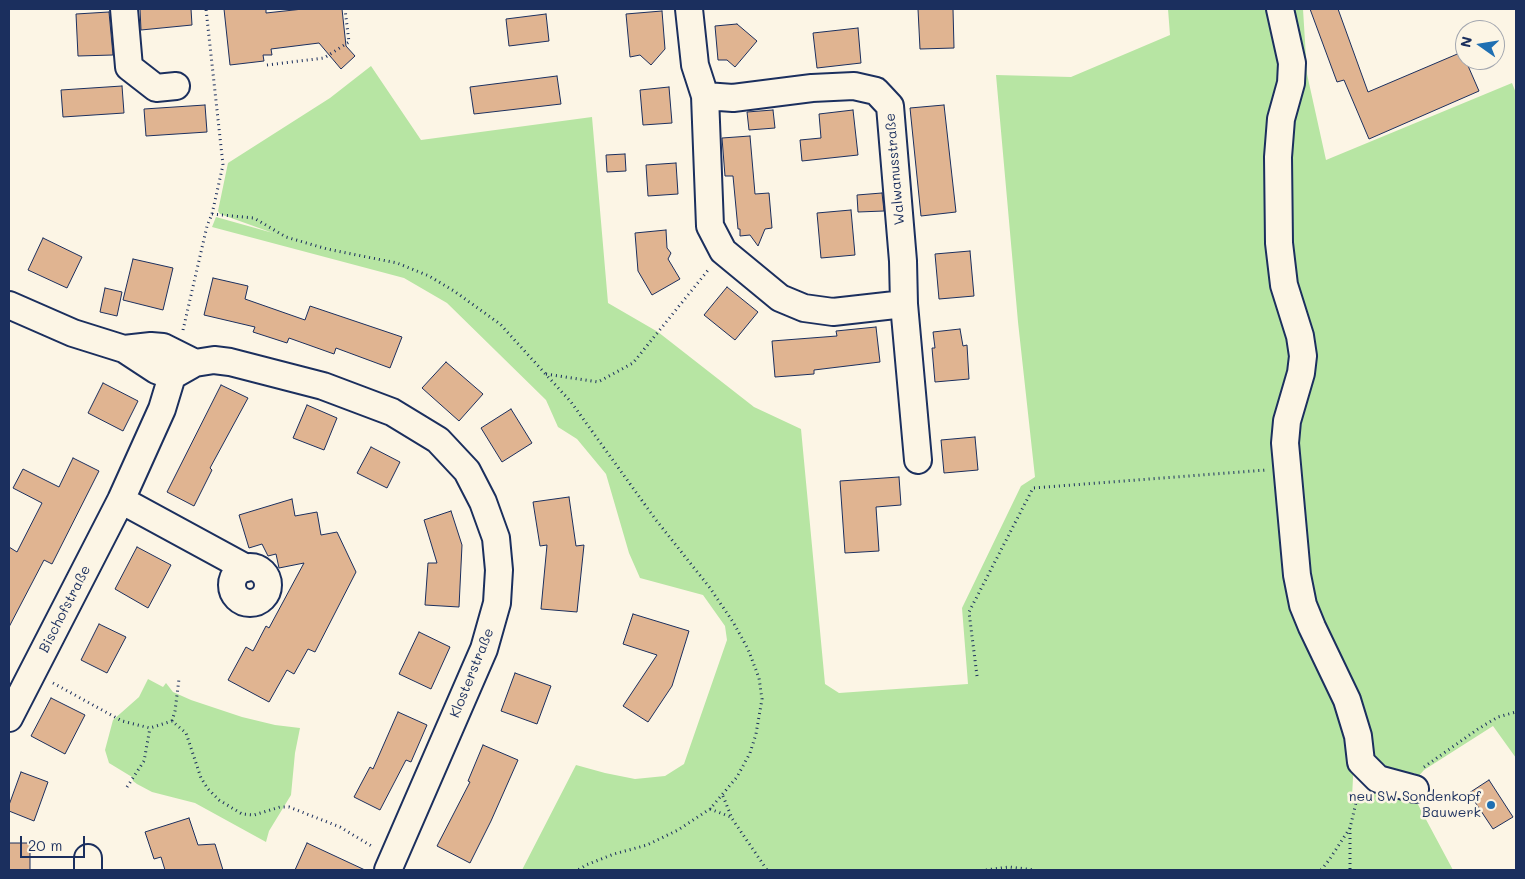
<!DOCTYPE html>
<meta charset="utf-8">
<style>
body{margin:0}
#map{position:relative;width:1525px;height:879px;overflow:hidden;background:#fcf5e5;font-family:Mali,sans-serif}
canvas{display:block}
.frame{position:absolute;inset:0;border:10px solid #1b2f5e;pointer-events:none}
.north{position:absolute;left:1455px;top:20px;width:50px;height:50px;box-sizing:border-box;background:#fcf5e5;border:1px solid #a2a6af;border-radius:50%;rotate:283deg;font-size:14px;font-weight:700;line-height:20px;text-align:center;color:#1b2f5e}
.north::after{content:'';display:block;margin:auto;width:18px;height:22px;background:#1f6fb2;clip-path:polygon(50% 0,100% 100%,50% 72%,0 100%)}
.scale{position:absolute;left:20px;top:836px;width:65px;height:22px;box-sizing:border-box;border:2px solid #1b2f5e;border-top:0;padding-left:6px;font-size:15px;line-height:18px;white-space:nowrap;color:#1b2f5e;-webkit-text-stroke:4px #fcf5e5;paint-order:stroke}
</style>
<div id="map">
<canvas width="1525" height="879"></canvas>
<div class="frame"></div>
<div class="north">N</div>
<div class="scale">20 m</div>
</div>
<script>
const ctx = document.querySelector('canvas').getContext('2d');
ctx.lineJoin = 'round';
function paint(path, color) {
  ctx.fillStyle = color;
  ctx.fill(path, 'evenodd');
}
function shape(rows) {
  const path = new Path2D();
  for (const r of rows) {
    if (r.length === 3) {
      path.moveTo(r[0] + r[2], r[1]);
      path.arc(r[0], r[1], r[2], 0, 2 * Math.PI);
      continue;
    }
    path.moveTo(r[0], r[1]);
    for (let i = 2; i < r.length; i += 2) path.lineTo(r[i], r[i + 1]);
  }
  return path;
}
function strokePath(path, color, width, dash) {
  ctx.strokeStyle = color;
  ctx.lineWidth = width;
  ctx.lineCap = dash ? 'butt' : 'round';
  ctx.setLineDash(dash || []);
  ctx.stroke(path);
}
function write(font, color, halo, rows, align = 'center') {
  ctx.font = font + ' Mali,sans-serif';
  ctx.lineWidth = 5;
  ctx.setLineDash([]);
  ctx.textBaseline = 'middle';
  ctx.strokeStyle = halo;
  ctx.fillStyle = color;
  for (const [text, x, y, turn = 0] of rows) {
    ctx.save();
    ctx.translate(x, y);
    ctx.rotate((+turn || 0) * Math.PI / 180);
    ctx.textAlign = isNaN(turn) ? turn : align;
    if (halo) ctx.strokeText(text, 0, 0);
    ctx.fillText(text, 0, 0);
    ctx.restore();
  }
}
const green = shape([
 [1168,9,1272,9,1285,62,1296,341,1279,477,1343,706,1354,759,1352,797,1361,800,1367,793,1414,797,1453,870,522,870,576,765,605,773,635,779,665,776,684,764,727,640,725,626,703,595,640,578,629,553,606,474,577,439,558,427,546,400,447,303,404,278,212,227,216,217,273,233,220,214,218,211,228,163,330,98,371,66,421,140,592,117,608,303,658,332,754,407,801,429,825,684,839,693,968,684,962,608,1021,486,1035,477,1018,322,996,75,1071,77,1170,35],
 [1286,9,1303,9,1307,74,1326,160,1512,83,1516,93,1516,758,1493,726,1424,770,1417,778,1415,773,1381,772,1365,751,1315,626,1294,418,1288,279],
 [148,679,163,687,166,683,173,692,191,700,242,717,275,725,300,728,295,753,291,795,269,831,266,842,195,803,152,792,137,784,133,781,132,777,109,763,105,750,113,720,139,697]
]);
const building = shape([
 [140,9,191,9,192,25,141,30,140,9],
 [224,9,266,9,266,13,303,9,342,9,346,46,355,56,341,69,319,43,271,49,272,55,263,55,264,61,230,65,224,9],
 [918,9,953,9,954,48,920,49,918,9],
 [1310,9,1338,9,1368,92,1462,52,1479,91,1369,139,1344,80,1337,82,1310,9],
 [662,11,665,49,651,65,640,55,630,57,626,14,662,11],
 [109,12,113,55,78,56,76,14,109,12],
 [546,14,549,41,509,46,506,19,546,14],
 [737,24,757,41,735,67,727,60,718,60,715,26,737,24],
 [858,28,861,63,817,68,813,33,858,28],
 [557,76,561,104,474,114,470,87,557,76],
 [122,86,124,113,63,117,61,90,122,86],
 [669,87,672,123,643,125,640,90,669,87],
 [205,105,207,132,146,136,144,109,205,105],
 [944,105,956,212,921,216,910,108,944,105],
 [773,110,775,128,749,130,747,112,773,110],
 [853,110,858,155,802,161,800,140,821,138,819,114,853,110],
 [750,136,755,194,769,193,772,228,765,229,758,246,750,235,740,236,740,229,738,229,733,176,725,176,722,138,750,136],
 [625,154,626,171,607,172,606,155,625,154],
 [676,163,678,194,648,196,646,165,676,163],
 [882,193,884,211,858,212,857,195,882,193],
 [851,210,855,255,821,258,817,213,851,210],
 [666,230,667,248,671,253,668,259,680,279,652,295,638,271,635,233,666,230],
 [43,238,82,257,67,288,28,270,43,238],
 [970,251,974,296,939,299,935,254,970,251],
 [133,259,173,268,163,310,123,300,133,259],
 [213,278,248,286,245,299,305,320,310,306,402,337,390,368,336,348,334,354,289,338,287,343,253,332,255,327,204,315,213,278],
 [727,287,758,312,735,340,704,315,727,287],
 [105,288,122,292,117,316,100,312,105,288],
 [876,327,880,362,814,370,814,374,775,377,772,341,837,336,836,331,876,327],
 [960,329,963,346,967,345,969,379,935,382,932,348,935,348,933,332,960,329],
 [446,362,483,394,459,421,422,388,446,362],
 [103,383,138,401,123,431,88,413,103,383],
 [221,385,248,398,210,468,212,470,194,506,167,492,221,385],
 [307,405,337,418,324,450,293,438,307,405],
 [511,409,532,443,502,462,481,428,511,409],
 [975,437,978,470,944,473,941,440,975,437],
 [371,447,400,462,387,488,357,473,371,447],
 [73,458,99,471,52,564,44,560,9,627,9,547,17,552,42,503,13,488,23,469,59,487,73,458],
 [899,477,901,505,876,507,879,551,845,553,840,481,899,477],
 [569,497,576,546,584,545,577,612,541,609,547,545,540,546,533,502,569,497],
 [292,499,295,516,317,512,321,535,337,532,356,572,315,652,308,649,294,674,287,670,269,702,228,680,246,647,253,651,266,626,269,628,304,563,279,568,276,554,268,556,262,544,249,548,239,515,292,499],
 [451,511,462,545,459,607,425,605,428,563,437,563,424,520,451,511],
 [137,547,171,565,148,608,115,589,137,547],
 [633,614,689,631,672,686,648,722,623,706,657,655,623,644,633,614],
 [99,624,126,637,107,673,81,660,99,624],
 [419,632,450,647,431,689,399,674,419,632],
 [515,673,551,686,537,724,501,711,515,673],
 [51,698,85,715,65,754,31,736,51,698],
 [398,712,427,725,411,762,406,760,380,810,354,797,370,767,373,769,398,712],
 [483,745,518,760,491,821,470,863,437,846,470,782,468,781,483,745],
 [21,772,48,782,34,821,9,811,9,805,21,772],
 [1489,780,1513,817,1493,829,1469,793,1489,780],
 [189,818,198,845,215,844,223,870,165,870,161,857,154,859,145,832,189,818],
 [9,843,30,843,30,870,9,870,9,843],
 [307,843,365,870,295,870,307,843]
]);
const path = shape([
 [267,65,324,58,349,42,345,9],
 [212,214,254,218,286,237,327,249,397,263,429,276,454,291,500,324,571,402,656,520,710,588,733,622,748,649,759,678,762,699,756,734,750,753,737,777,710,809,678,830,647,845,614,854,586,865,578,870],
 [183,330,207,226,212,214,223,165,206,9],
 [546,374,598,382,633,363,709,269],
 [977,676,969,612,1033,488,1266,470],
 [53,683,122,721,150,728,172,721,186,733,201,778,208,789,219,800,242,814,254,815,280,807,289,807,340,827,373,847],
 [172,721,175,711,179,679],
 [1424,767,1478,729,1498,717,1516,712],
 [127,787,144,761,150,728],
 [723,796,731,816],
 [710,809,731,817,767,870],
 [1350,828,1350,870],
 [986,870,1009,867,1035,870],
 [1321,870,1329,860,1350,828,1358,794]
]);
const minor = shape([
 [124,9,129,67,156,88,176,86],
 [689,9,695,65,705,96,710,226,723,251,780,298,804,308,833,312,904,304],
 [1280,9,1292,63,1291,83,1281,119,1278,157,1279,243,1284,285,1300,336,1303,356,1301,373,1287,421,1285,443,1297,575,1303,605,1312,627,1347,700,1358,736,1361,762,1378,779,1415,789],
 [705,96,733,98,812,88,854,86,876,91,890,106,903,261,904,304,918,460],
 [9,305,73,333,124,349,156,370,172,376,195,363,214,360,230,362,323,386,392,412,438,440,467,471,483,502,496,538,499,570,497,603,484,649,388,870],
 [124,349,151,346,163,347,195,363],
 [121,500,246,568],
 [250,585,18],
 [9,718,121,500,162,409,172,376],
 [88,870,88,858]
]);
const markers = [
 [1491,805,5,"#1f6fb2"]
];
const streetNames = [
 ["Walwanusstraße",895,169,-95],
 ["Bischofstraße",65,609,-63],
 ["Klosterstraße",472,673,-68]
];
const poiNames = [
 ["neu SW Sondenkopf",1481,797],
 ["Bauwerk",1481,813]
];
paint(green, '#b7e5a3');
paint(building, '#e0b491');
strokePath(building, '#1b2f5e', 1);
strokePath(minor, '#1b2f5e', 30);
strokePath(path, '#1b2f5e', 3, [1, 4]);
strokePath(minor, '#fcf5e5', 26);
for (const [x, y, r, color] of markers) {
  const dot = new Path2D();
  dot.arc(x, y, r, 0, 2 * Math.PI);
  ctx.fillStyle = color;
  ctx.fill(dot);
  strokePath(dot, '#fcf5e5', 2);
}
write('14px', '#1b2f5e', '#fcf5e5', streetNames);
write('14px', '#1b2f5e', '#fcf5e5', poiNames, 'right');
</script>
